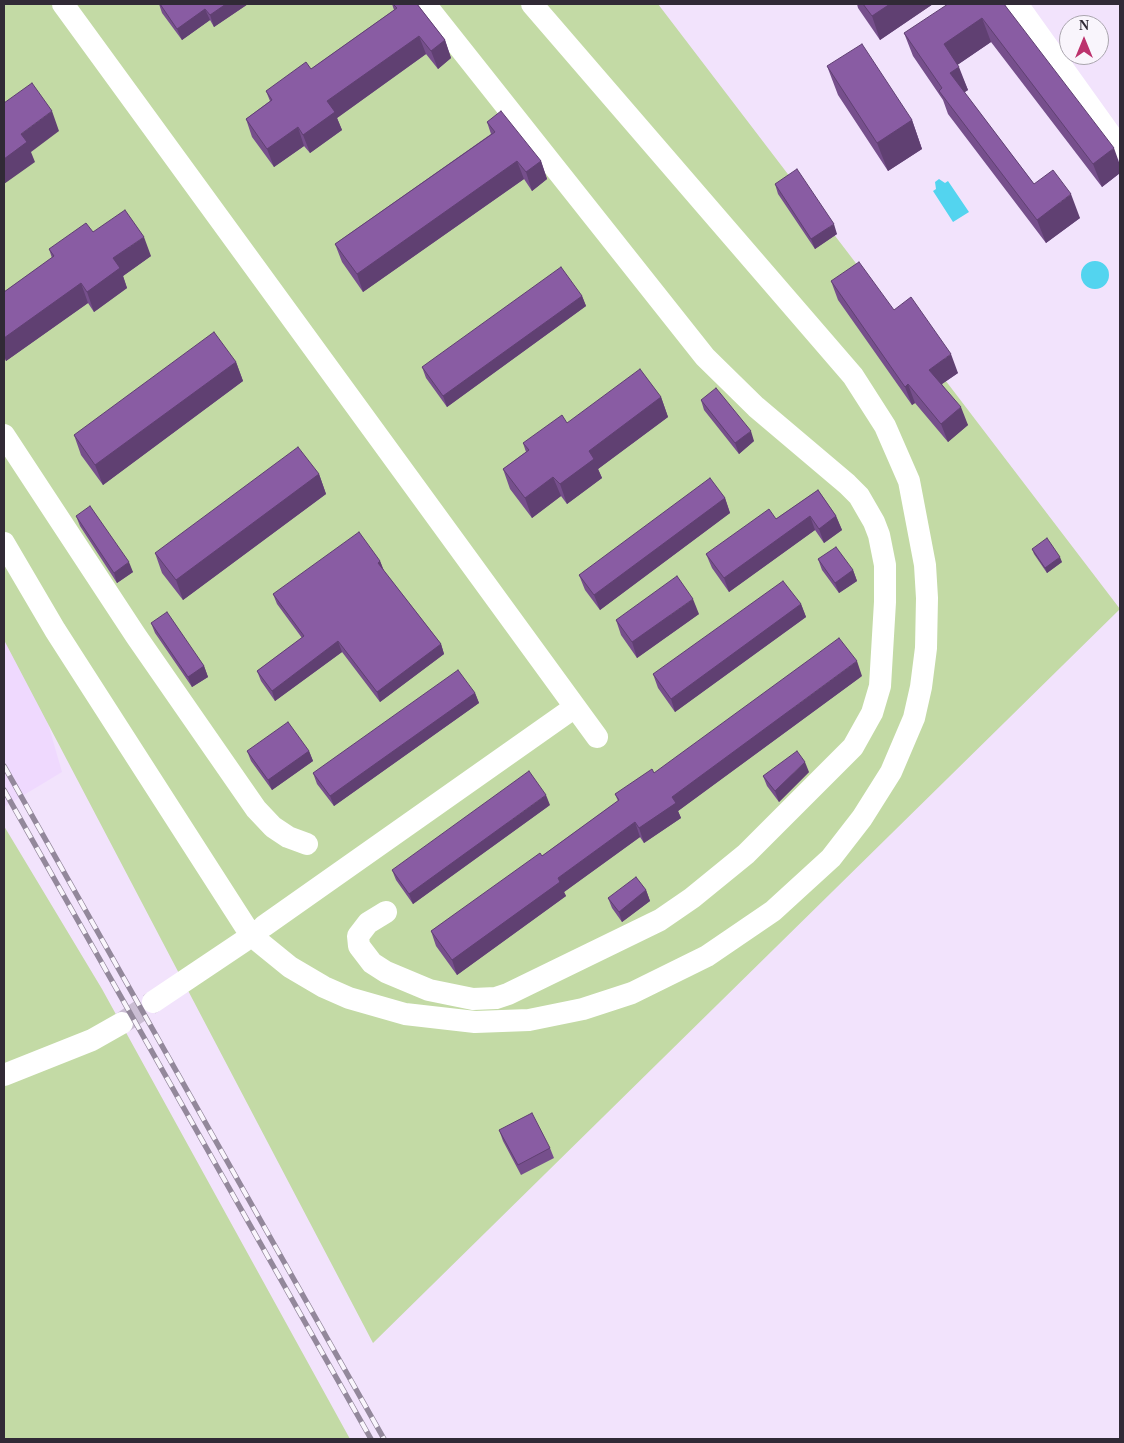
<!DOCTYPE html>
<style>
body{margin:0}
#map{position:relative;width:1124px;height:1443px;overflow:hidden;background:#f2e3fc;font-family:Georgia,serif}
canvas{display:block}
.frame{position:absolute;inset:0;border:5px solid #312a36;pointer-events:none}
.north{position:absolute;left:1059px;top:15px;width:50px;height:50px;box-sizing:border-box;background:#f9f5fc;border:1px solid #a9a4ad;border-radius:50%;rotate:0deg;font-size:14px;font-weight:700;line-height:20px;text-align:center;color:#312a36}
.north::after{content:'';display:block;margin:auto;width:18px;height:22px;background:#bc326d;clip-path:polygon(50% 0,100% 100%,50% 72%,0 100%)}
</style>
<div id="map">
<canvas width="1124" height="1443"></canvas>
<div class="frame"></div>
<div class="north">N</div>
</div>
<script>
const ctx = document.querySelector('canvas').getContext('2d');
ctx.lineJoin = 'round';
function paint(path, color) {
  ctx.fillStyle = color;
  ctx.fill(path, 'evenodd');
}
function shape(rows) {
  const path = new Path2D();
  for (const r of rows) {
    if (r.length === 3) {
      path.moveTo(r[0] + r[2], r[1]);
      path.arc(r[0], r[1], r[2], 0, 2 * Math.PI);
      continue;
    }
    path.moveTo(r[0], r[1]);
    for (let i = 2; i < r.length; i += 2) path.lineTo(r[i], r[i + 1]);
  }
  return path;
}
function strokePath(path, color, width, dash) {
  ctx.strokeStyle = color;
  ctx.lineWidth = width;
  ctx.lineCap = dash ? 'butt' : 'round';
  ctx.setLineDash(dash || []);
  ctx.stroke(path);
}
const built = shape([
 [4,616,28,654,62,772,4,807]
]);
const green = shape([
 [4,4,658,4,1120,609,373,1343,4,640],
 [4,826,102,989,350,1439,4,1439]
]);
const water = shape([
 [939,179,945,183,948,181,969,212,953,222,933,191,936,189,935,182],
 [1095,275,14]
]);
const minorTunnel = shape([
 [122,1023,153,1002]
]);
const minor = shape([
 [63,4,597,737],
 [1017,4,1120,148],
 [4,435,136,636,256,809,273,827,288,837,307,844],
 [4,543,55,630,245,926,258,941,290,967,324,987,349,998,405,1014,475,1022,529,1020,583,1009,632,993,707,956,773,911,831,858,862,818,891,772,914,718,921,687,926,648,927,598,925,565,909,481,885,426,853,376,532,4],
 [386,912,368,923,358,936,359,946,372,963,386,972,429,990,473,999,496,998,508,994,660,920,692,898,746,854,853,747,872,713,880,686,885,602,885,565,879,535,874,522,859,496,847,484,756,407,705,357,425,4],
 [264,926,575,707],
 [153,1002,244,941],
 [4,1075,92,1040,122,1023]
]);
const rail = shape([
 [4,766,384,1439],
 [4,790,371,1439]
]);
const wall = shape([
 [159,4,248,4,214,27,210,20,182,40,162,13],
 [392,4,417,4,445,40,451,58,438,69,426,54,337,118,342,130,310,153,304,146,274,167,252,137,246,119,270,101,266,91,311,69,394,10],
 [857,4,933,4,880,40,858,8],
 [1004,4,1120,165,1120,173,1102,187,991,42,957,65,968,90,964,92,1034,184,1080,218,1046,243,948,114,943,100,913,56,904,33],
 [827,66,912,120,922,149,888,171,838,95],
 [487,122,541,161,547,179,532,191,524,179,363,292,342,262,335,244,491,134],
 [775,184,837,234,815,249,778,194],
 [93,232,151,256,123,276,127,288,94,312,88,303,6,361,4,357,4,292,52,258,49,249],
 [831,281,894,310,958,373,942,384,968,425,948,442,915,403,912,405,838,300],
 [582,296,586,306,447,407,426,378,422,367],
 [236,362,243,381,103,485,81,455,74,435],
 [661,397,668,417,598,469,602,478,567,504,561,496,532,518,510,489,503,469,526,452,523,443,567,423],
 [701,400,754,441,739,454,704,410],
 [319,474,326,494,183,600,162,573,155,553],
 [818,490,836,516,842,530,824,543,815,530,729,592,712,568,706,554,776,519],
 [725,498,730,513,600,610,585,590,579,575],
 [76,516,133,572,117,583,80,526],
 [1032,549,1062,562,1047,573,1034,554],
 [818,559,853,570,857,581,839,593,822,570],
 [380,561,384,571,441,644,444,654,380,702,342,652,275,701,261,681,257,671,302,638,277,604,273,594],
 [801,604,806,617,675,712,658,688,653,674],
 [699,614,637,658,621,635,616,620],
 [151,623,204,666,208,677,192,687,155,633],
 [862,676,678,811,681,818,644,843,640,837,564,892,566,896,457,975,436,946,431,931,542,856,618,801,615,794,654,773],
 [475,693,479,703,334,806,317,784,313,773],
 [247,751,309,751,313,761,272,790,251,761],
 [809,772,779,802,767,786,763,776],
 [550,805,413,904,396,880,392,870],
 [646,890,650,901,622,922,612,908,608,898],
 [499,1130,550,1148,554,1158,521,1175,503,1141]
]);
const shadedWall = shape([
 [226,4,248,4,214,27,210,15],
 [890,4,933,4,880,40,872,16],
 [205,9,210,20,182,40,177,29],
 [982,18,991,42,953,68,944,44],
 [419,36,426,54,337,118,342,130,310,153,303,135,327,101],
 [445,40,451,58,438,69,431,51],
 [959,67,968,90,958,97,950,73],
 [52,111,59,131,31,152,35,162,4,184,4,159,21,134],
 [912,120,922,149,888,171,877,143],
 [298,127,304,146,274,167,267,149],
 [1114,148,1120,165,1120,173,1102,187,1093,164],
 [517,161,524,179,363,292,357,274],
 [541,161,547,179,532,191,526,172],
 [1071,194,1080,218,1046,243,1037,220],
 [834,224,837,234,815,249,811,239],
 [144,237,151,256,123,276,127,288,94,312,87,292,113,258],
 [81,283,88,303,6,361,4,354,4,338],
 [582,296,586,306,447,407,443,396],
 [951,354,958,373,936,388,929,370],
 [236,362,243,381,103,485,95,465],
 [908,384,915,403,912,405,905,387],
 [661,397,668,417,598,469,602,478,567,504,560,484,589,451],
 [961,407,968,425,948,442,941,424],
 [751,431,754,441,739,454,735,443],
 [319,474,326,494,183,600,176,580],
 [553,477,561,496,532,518,525,498],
 [725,498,730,513,600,610,594,595],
 [810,516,815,530,729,592,724,578],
 [836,516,842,530,824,543,819,529],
 [1060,557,1062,562,1047,573,1045,568],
 [380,561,384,571,378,563],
 [129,562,133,572,117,583,114,573],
 [853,570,857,581,839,593,835,583],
 [693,599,699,614,637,658,632,642],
 [801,604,806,617,675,712,671,699],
 [338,641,342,652,275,701,272,691],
 [441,644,444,654,380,702,377,692],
 [857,661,862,676,678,811,681,818,644,843,639,828,672,797],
 [204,666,208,677,192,687,188,677],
 [475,693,479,703,334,806,330,796],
 [309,751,313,761,272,790,268,780],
 [805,762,809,772,779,802,775,791],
 [546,795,550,805,413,904,409,894],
 [635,822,640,837,564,892,566,896,457,975,452,960,558,878],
 [646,890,650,901,622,922,619,912]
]);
const building = shape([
 [160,4,226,4,210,15,205,9,177,29,160,4],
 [393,4,417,4,445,40,431,51,419,36,327,101,335,112,303,135,298,127,267,149,246,119,272,100,266,91,306,62,311,69,397,8,393,4],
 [863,4,890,4,872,16,863,4],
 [948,4,1004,4,1114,148,1093,164,982,18,944,44,959,67,950,73,1034,184,1053,170,1071,194,1037,220,939,91,942,88,904,33,948,4],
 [862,44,912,120,877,143,827,66,862,44],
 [32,83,52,111,21,134,27,142,4,159,4,103,32,83],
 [501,111,541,161,526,172,517,161,357,274,335,244,495,132,487,122,501,111],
 [797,169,834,224,811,239,775,184,797,169],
 [125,210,144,237,113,258,120,268,87,292,81,283,4,338,4,292,54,256,49,249,86,223,93,232,125,210],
 [859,262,894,310,911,297,951,354,929,370,961,407,941,424,908,384,905,387,831,281,859,262],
 [561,267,582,296,443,396,422,367,561,267],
 [214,332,236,362,95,465,74,435,214,332],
 [640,369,661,397,589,451,594,459,560,484,553,477,525,498,503,469,529,450,523,443,562,415,567,423,640,369],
 [716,388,751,431,735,443,701,400,716,388],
 [298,447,319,474,176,580,155,553,298,447],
 [710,478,725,498,594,595,579,575,710,478],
 [818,490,836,516,819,529,810,516,724,578,706,554,769,509,776,519,818,490],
 [90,506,129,562,114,573,76,516,90,506],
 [359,532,380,561,378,563,441,644,377,692,338,641,272,691,257,671,304,636,273,594,359,532],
 [1047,538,1060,557,1045,568,1032,549,1047,538],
 [836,547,853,570,835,583,818,559,836,547],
 [677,576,693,599,632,642,616,620,677,576],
 [783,581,801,604,671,699,653,674,783,581],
 [167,612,204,666,188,677,151,623,167,612],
 [839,638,857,661,672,797,676,803,639,828,635,822,558,878,560,882,452,960,431,931,540,853,542,856,619,800,615,794,652,769,654,773,839,638],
 [458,670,475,693,330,796,313,773,458,670],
 [288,722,309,751,268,780,247,751,288,722],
 [797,751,805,762,775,791,763,776,797,751],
 [529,771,546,795,409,894,392,870,529,771],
 [636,877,646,890,619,912,608,898,636,877],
 [532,1113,550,1148,518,1165,499,1130,532,1113]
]);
paint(built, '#efd9fe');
paint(green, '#c3daa5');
paint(water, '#53d4ef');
strokePath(minorTunnel, '#cbbed4', 22, [22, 11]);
strokePath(minor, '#fff', 22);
strokePath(rail, '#93889b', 5.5);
strokePath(rail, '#f9f5fc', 4, [11]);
paint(wall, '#764f8c');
paint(shadedWall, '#604072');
paint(building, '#895ca3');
strokePath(building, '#604072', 1);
</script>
